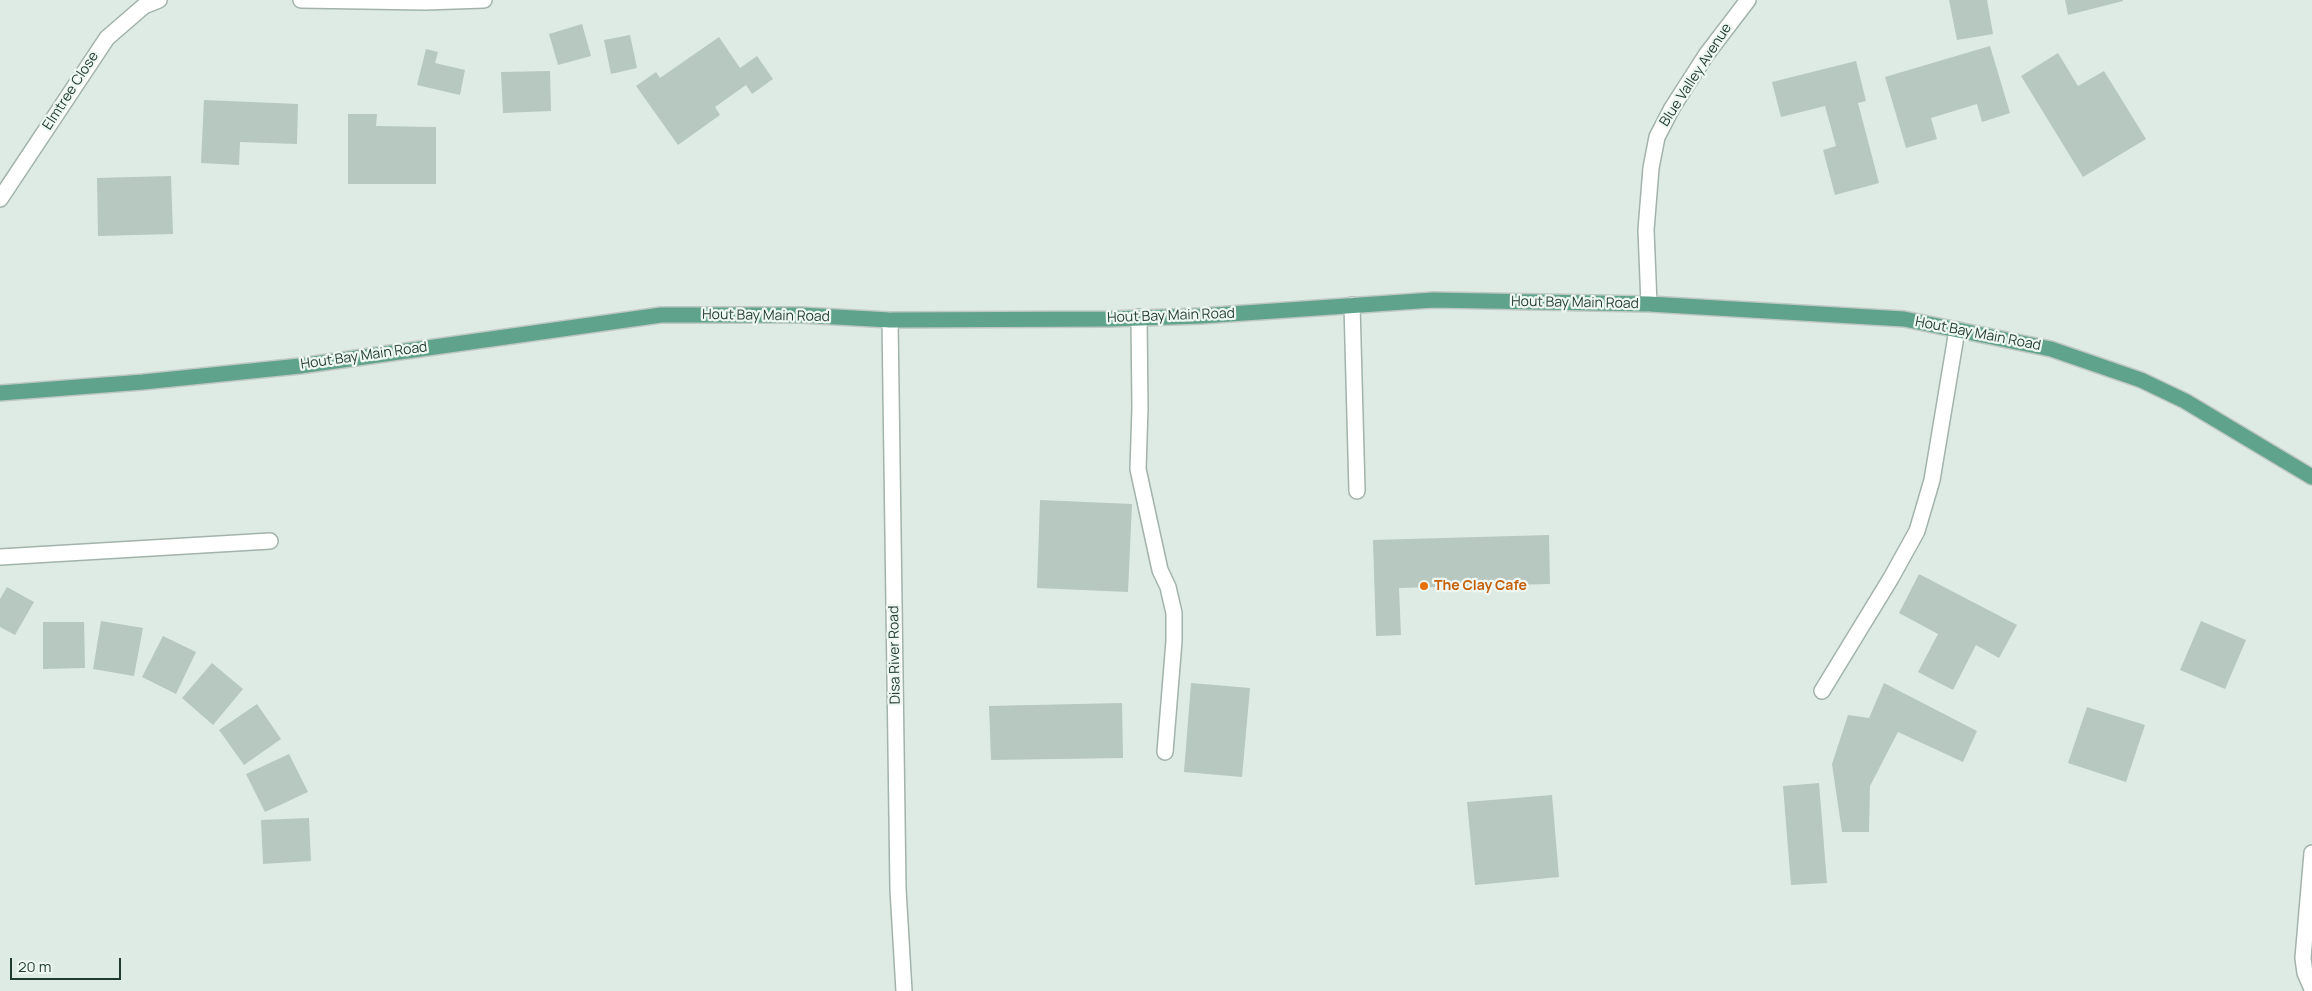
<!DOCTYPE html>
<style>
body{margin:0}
#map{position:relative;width:2312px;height:991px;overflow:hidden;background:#deebe4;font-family:Manrope,sans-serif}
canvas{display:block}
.scale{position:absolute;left:10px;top:958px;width:111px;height:22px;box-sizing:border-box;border:2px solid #1f3b31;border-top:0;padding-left:6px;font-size:15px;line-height:18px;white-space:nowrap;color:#1f3b31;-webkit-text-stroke:4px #eff7f2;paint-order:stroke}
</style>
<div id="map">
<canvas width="2312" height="991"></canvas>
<div class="scale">20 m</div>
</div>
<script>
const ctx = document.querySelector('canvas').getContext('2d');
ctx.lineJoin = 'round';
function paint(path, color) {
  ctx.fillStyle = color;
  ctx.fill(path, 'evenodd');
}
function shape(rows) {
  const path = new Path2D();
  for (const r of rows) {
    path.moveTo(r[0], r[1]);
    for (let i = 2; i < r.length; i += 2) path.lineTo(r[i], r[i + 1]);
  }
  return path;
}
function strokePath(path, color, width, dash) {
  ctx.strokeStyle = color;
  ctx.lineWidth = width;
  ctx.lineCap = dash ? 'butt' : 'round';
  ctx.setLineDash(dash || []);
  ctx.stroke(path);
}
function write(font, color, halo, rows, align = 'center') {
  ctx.font = font + ' Manrope,sans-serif';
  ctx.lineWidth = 4.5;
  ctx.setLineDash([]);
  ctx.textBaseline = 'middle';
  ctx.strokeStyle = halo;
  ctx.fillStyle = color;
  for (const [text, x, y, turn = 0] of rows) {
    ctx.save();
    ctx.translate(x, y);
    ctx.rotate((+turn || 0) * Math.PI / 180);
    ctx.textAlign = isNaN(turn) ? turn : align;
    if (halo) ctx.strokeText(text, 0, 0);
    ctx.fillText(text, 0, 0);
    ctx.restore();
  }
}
const building = shape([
 [1949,0,1987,0,1993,34,1957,40],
 [2065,0,2123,0,2123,1,2068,15],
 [582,24,591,56,558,65,549,34],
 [630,35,637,68,611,74,604,40],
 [719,37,740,68,757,56,773,79,752,94,746,85,715,107,720,115,678,145,636,86,656,72,660,78],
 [1990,46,2010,113,1982,122,1977,104,1931,118,1937,139,1906,148,1885,77],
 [426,49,438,52,435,63,465,70,460,95,417,85],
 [2058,53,2078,86,2104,71,2146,139,2083,177,2021,76],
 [1856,61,1866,101,1858,103,1879,183,1835,195,1823,150,1836,146,1825,106,1781,117,1772,82],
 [550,71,551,111,503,113,501,72],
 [204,100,298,104,297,144,240,142,239,165,201,163],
 [348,114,377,114,376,126,436,127,436,184,348,184],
 [171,176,173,234,98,236,97,178],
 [1040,500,1132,504,1128,592,1037,588],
 [1549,535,1550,584,1399,588,1401,635,1376,636,1373,540],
 [1919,574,2017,625,1999,658,1976,645,1953,690,1918,672,1938,634,1899,613],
 [7,587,34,602,15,635,0,627,0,599],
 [101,621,143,628,134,676,93,669],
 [2201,621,2246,640,2225,689,2180,670],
 [43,622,84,622,85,668,43,669],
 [163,636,196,652,176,694,142,677],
 [212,663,243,689,213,725,182,698],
 [1191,683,1250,688,1242,777,1184,772],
 [1884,683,1977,731,1963,762,1898,732,1870,786,1869,832,1842,832,1832,764,1848,715,1869,718],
 [1122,703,1123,758,991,760,989,706],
 [257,704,281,739,244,765,219,730],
 [2087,707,2145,725,2126,782,2068,763],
 [289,754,308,792,265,812,246,774],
 [1819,783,1827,883,1791,885,1783,786],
 [1552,795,1559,877,1475,885,1467,802],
 [309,818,311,861,263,864,261,820]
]);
const minor = shape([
 [301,0,425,2,484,0],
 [0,199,107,38,144,6,159,0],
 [1649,304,1646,230,1651,168,1657,137,1672,108,1706,55,1748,0],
 [1352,305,1357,491],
 [1139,317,1140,408,1138,469,1160,570,1168,587,1174,613,1174,641,1165,752],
 [890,320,898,889,904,991],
 [0,557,270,541],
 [1822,691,1891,578,1917,531,1932,480,1957,330],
 [2312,853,2303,958,2305,973,2312,989]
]);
const major = shape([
 [0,393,143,382,300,366,661,315,801,315,890,320,1109,319,1201,316,1433,300,1649,304,1904,319,2051,349,2141,380,2185,401,2312,477]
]);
const markers = [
 [1424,586,5,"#e8710a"]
];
const streetNames = [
 ["Blue Valley Avenue",1696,75,-57],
 ["Elmtree Close",71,91,-57],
 ["Hout Bay Main Road",1575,303,1],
 ["Hout Bay Main Road",766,316,1],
 ["Hout Bay Main Road",1171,316,-2],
 ["Hout Bay Main Road",1978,334,11],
 ["Hout Bay Main Road",364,356,-8],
 ["Disa River Road",895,655,-91]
];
const foodNames = [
 ["The Clay Cafe",1434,586]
];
paint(building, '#b6c8c0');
strokePath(minor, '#a1b3ab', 18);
strokePath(major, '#c0c8c5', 18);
strokePath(minor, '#fff', 15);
strokePath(major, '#60a38d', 15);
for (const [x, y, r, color] of markers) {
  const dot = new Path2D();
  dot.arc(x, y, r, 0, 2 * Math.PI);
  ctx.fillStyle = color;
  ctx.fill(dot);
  strokePath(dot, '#eff7f2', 2);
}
write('14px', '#1f3b31', '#eff7f2', streetNames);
write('bold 14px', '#c56008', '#eff7f2', foodNames, 'left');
</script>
